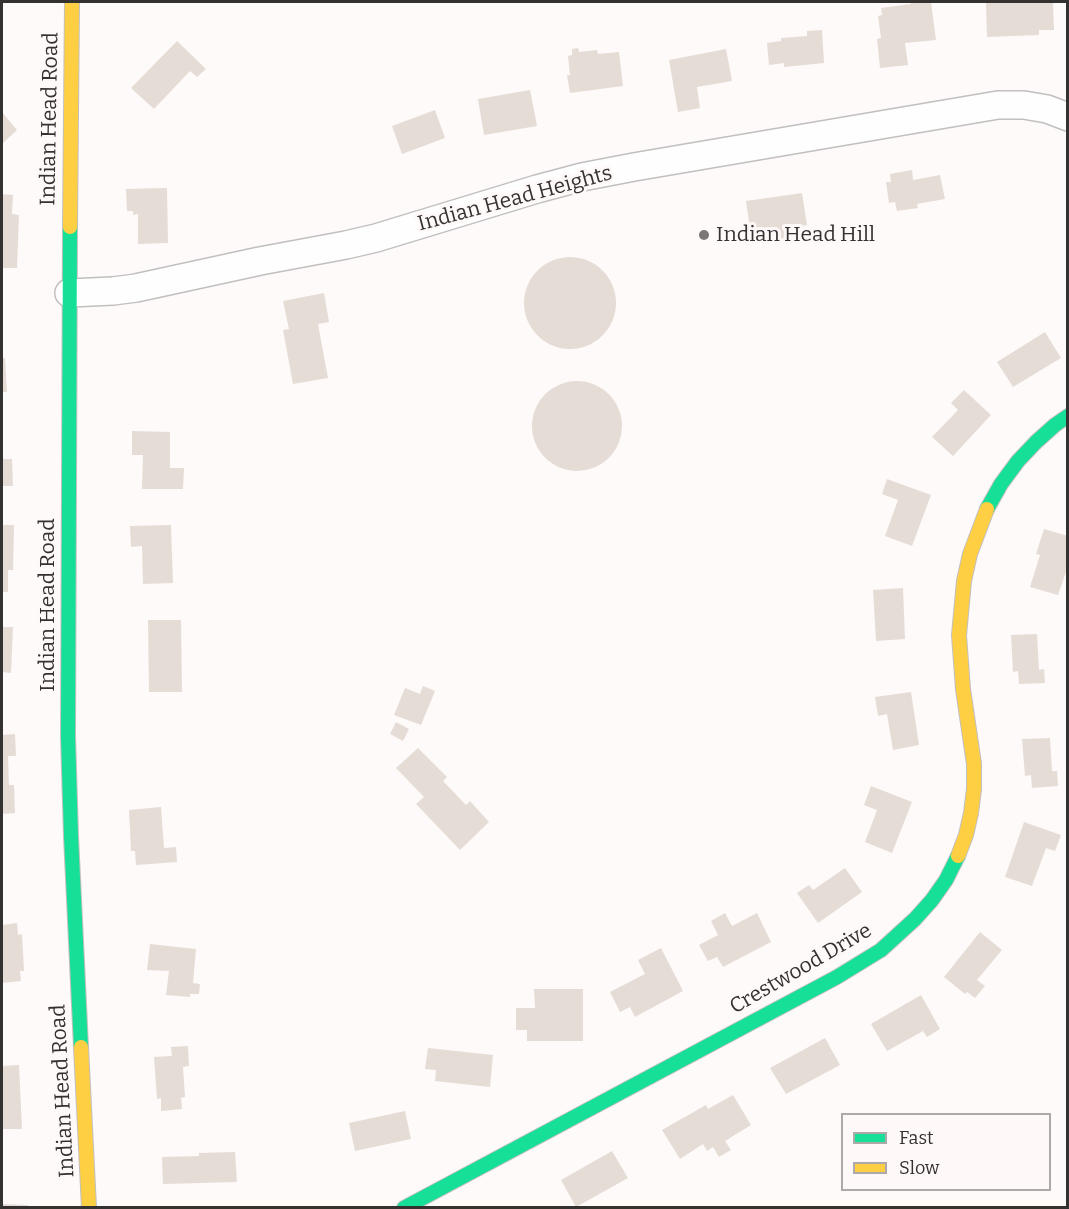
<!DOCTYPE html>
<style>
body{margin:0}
#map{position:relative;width:1069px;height:1209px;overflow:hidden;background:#fdfaf9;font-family:Bitter,serif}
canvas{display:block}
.frame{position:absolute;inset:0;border:3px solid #333231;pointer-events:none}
.legend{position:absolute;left:841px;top:1113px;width:210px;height:78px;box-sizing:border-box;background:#fef9f8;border:2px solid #ada9a8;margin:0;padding:8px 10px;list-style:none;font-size:18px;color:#333231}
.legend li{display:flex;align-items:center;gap:12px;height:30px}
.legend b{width:30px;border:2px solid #ada9a8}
</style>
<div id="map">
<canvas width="1069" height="1209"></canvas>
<div class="frame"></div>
<ul class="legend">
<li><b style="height:8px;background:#16e098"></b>Fast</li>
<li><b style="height:8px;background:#ffcf43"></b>Slow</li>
</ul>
</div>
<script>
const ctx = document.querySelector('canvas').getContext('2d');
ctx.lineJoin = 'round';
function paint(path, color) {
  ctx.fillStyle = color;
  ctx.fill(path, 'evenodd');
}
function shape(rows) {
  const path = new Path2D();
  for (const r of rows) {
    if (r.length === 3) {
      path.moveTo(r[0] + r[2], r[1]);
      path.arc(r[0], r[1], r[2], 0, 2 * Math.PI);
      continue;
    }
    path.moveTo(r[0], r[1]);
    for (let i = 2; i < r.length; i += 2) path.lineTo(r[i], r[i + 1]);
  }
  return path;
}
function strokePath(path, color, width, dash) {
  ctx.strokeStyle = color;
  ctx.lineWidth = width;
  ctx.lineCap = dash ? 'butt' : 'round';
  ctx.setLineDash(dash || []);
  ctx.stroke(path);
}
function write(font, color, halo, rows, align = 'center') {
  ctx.font = font + ' Bitter,serif';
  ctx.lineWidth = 6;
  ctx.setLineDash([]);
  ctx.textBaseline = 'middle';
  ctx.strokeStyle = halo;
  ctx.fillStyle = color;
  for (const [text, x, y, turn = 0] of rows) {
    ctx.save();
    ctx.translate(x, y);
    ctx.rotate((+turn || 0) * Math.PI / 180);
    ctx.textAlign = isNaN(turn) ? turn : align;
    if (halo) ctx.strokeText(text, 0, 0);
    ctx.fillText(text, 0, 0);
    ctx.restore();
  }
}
const building = shape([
 [911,2,931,2,936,40,905,43,908,65,880,68,877,39,881,38,878,16,882,15,881,8,911,4],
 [986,2,1053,2,1054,30,1039,30,1039,35,987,37],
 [822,30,824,63,784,67,784,63,769,65,767,43,781,41,781,38,807,36,807,31],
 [177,41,206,69,197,77,190,71,154,109,131,88],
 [578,48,579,52,597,50,598,54,619,52,623,86,570,93,567,75,570,75,568,56,572,55,572,49],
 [726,49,732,81,697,87,700,108,678,112,669,60],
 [530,90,537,126,484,135,478,99],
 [435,110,445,138,402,154,392,126],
 [2,112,17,130,2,144],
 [912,170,913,180,940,175,945,199,917,204,918,208,897,211,895,202,889,203,886,182,891,182,890,174],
 [167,188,168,243,138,244,138,214,133,215,133,211,127,211,126,189],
 [802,193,807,225,800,226,802,236,781,239,780,230,751,234,746,201],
 [2,194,13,195,12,214,19,215,17,268,2,268],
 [570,303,46],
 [324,293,329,322,318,324,328,378,293,384,283,330,289,329,283,301],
 [1045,332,1061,358,1013,387,997,362],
 [2,358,5,358,7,392,2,392],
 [577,426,45],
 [964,390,991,415,953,456,932,437,958,410,951,403],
 [132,431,170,432,170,468,184,468,183,489,142,489,143,455,132,455],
 [2,459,12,459,13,486,2,486],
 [887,479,931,495,912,546,885,536,898,500,882,494],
 [2,525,14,525,13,570,8,570,8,592,2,592],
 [171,525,173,583,143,584,142,546,131,547,130,526],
 [1044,529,1068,536,1066,544,1068,544,1068,566,1058,595,1030,587,1040,555,1036,554],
 [903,588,905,639,876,641,873,590],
 [148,620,181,620,182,692,149,692],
 [2,627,13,627,11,673,2,672],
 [1037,634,1039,670,1044,669,1045,683,1019,684,1018,671,1013,672,1011,635],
 [423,686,435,691,421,725,394,715,405,688,420,694],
 [911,692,919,745,893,750,887,714,878,716,875,697],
 [396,722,409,729,403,741,390,734],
 [15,734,16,756,8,756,9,785,14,785,15,813,2,814,2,735],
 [1050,738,1052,771,1057,771,1058,786,1032,788,1031,775,1025,776,1022,739],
 [418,748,447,777,443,781,466,805,470,801,489,822,460,850,416,804,424,797,396,768],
 [871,786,912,802,892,853,865,842,877,810,864,805],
 [161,807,164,848,176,847,177,862,136,865,135,851,131,851,129,810],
 [1024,822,1061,835,1055,851,1046,848,1032,886,1005,877],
 [845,868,862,892,818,923,797,893,809,885,813,890],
 [725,913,732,926,757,913,771,942,723,967,717,957,708,961,699,945,718,935,711,921],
 [17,923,18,935,22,934,24,971,20,971,21,981,2,983,2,925],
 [980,932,1002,950,977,980,985,986,975,998,967,992,965,994,944,977],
 [150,944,196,949,193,983,200,984,199,994,190,994,190,997,166,995,169,971,147,970],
 [661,948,683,991,635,1017,630,1007,620,1012,610,992,645,974,638,960],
 [534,989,583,989,583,1041,527,1041,527,1030,516,1030,516,1008,535,1008],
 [921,995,940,1029,927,1037,923,1031,887,1051,871,1024],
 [825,1038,840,1065,786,1094,770,1068],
 [188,1046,189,1066,183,1067,185,1097,181,1098,182,1109,161,1111,161,1098,157,1099,154,1057,172,1056,171,1047],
 [428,1048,493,1055,490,1087,435,1081,436,1070,425,1069],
 [19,1065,22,1129,2,1129,2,1066],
 [733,1095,751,1125,725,1141,731,1150,719,1157,713,1147,707,1151,703,1144,680,1159,662,1130,706,1105,708,1109],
 [405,1111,411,1139,355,1151,349,1123],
 [612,1151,628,1178,576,1207,561,1180],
 [235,1152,237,1182,163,1184,162,1157,199,1156,199,1153],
 [2,1204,28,1205,28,1208,2,1208]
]);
const street = shape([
 [69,293,113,291,136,288,260,261,346,245,376,238,537,189,582,177,634,167,998,105,1024,105,1047,109,1068,117]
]);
const fast = shape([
 [70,227,68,736,71,836,81,1047],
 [987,509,1001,484,1018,461,1036,442,1055,425,1068,416],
 [404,1208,837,977,881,950,915,919,932,900,946,880,958,856]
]);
const slow = shape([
 [70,227,72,2],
 [958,856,966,835,971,813,974,789,974,764,963,689,959,635,964,581,970,554,987,509],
 [81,1047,89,1208]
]);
const markers = [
 [704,235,6,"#7a7877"]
];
const streetNames = [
 ["Indian Head Road",50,119,-89],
 ["Indian Head Heights",515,199,-15],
 ["Indian Head Road",48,605,-90],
 ["Crestwood Drive",801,969,-30],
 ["Indian Head Road",63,1091,-93]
];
const poiNames = [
 ["Indian Head Hill",716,235]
];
paint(building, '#e5dcd6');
strokePath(street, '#c1bfbf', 30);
strokePath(fast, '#c1bfbf', 16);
strokePath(slow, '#c1bfbf', 16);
strokePath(street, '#fffefe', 27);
strokePath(fast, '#16e098', 14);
strokePath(slow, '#ffcf43', 14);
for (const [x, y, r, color] of markers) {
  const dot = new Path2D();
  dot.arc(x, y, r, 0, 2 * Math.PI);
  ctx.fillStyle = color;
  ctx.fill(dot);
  strokePath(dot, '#fef9f8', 2);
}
write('21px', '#333231', '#fef9f8', streetNames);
write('21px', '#333231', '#fef9f8', poiNames, 'left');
</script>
